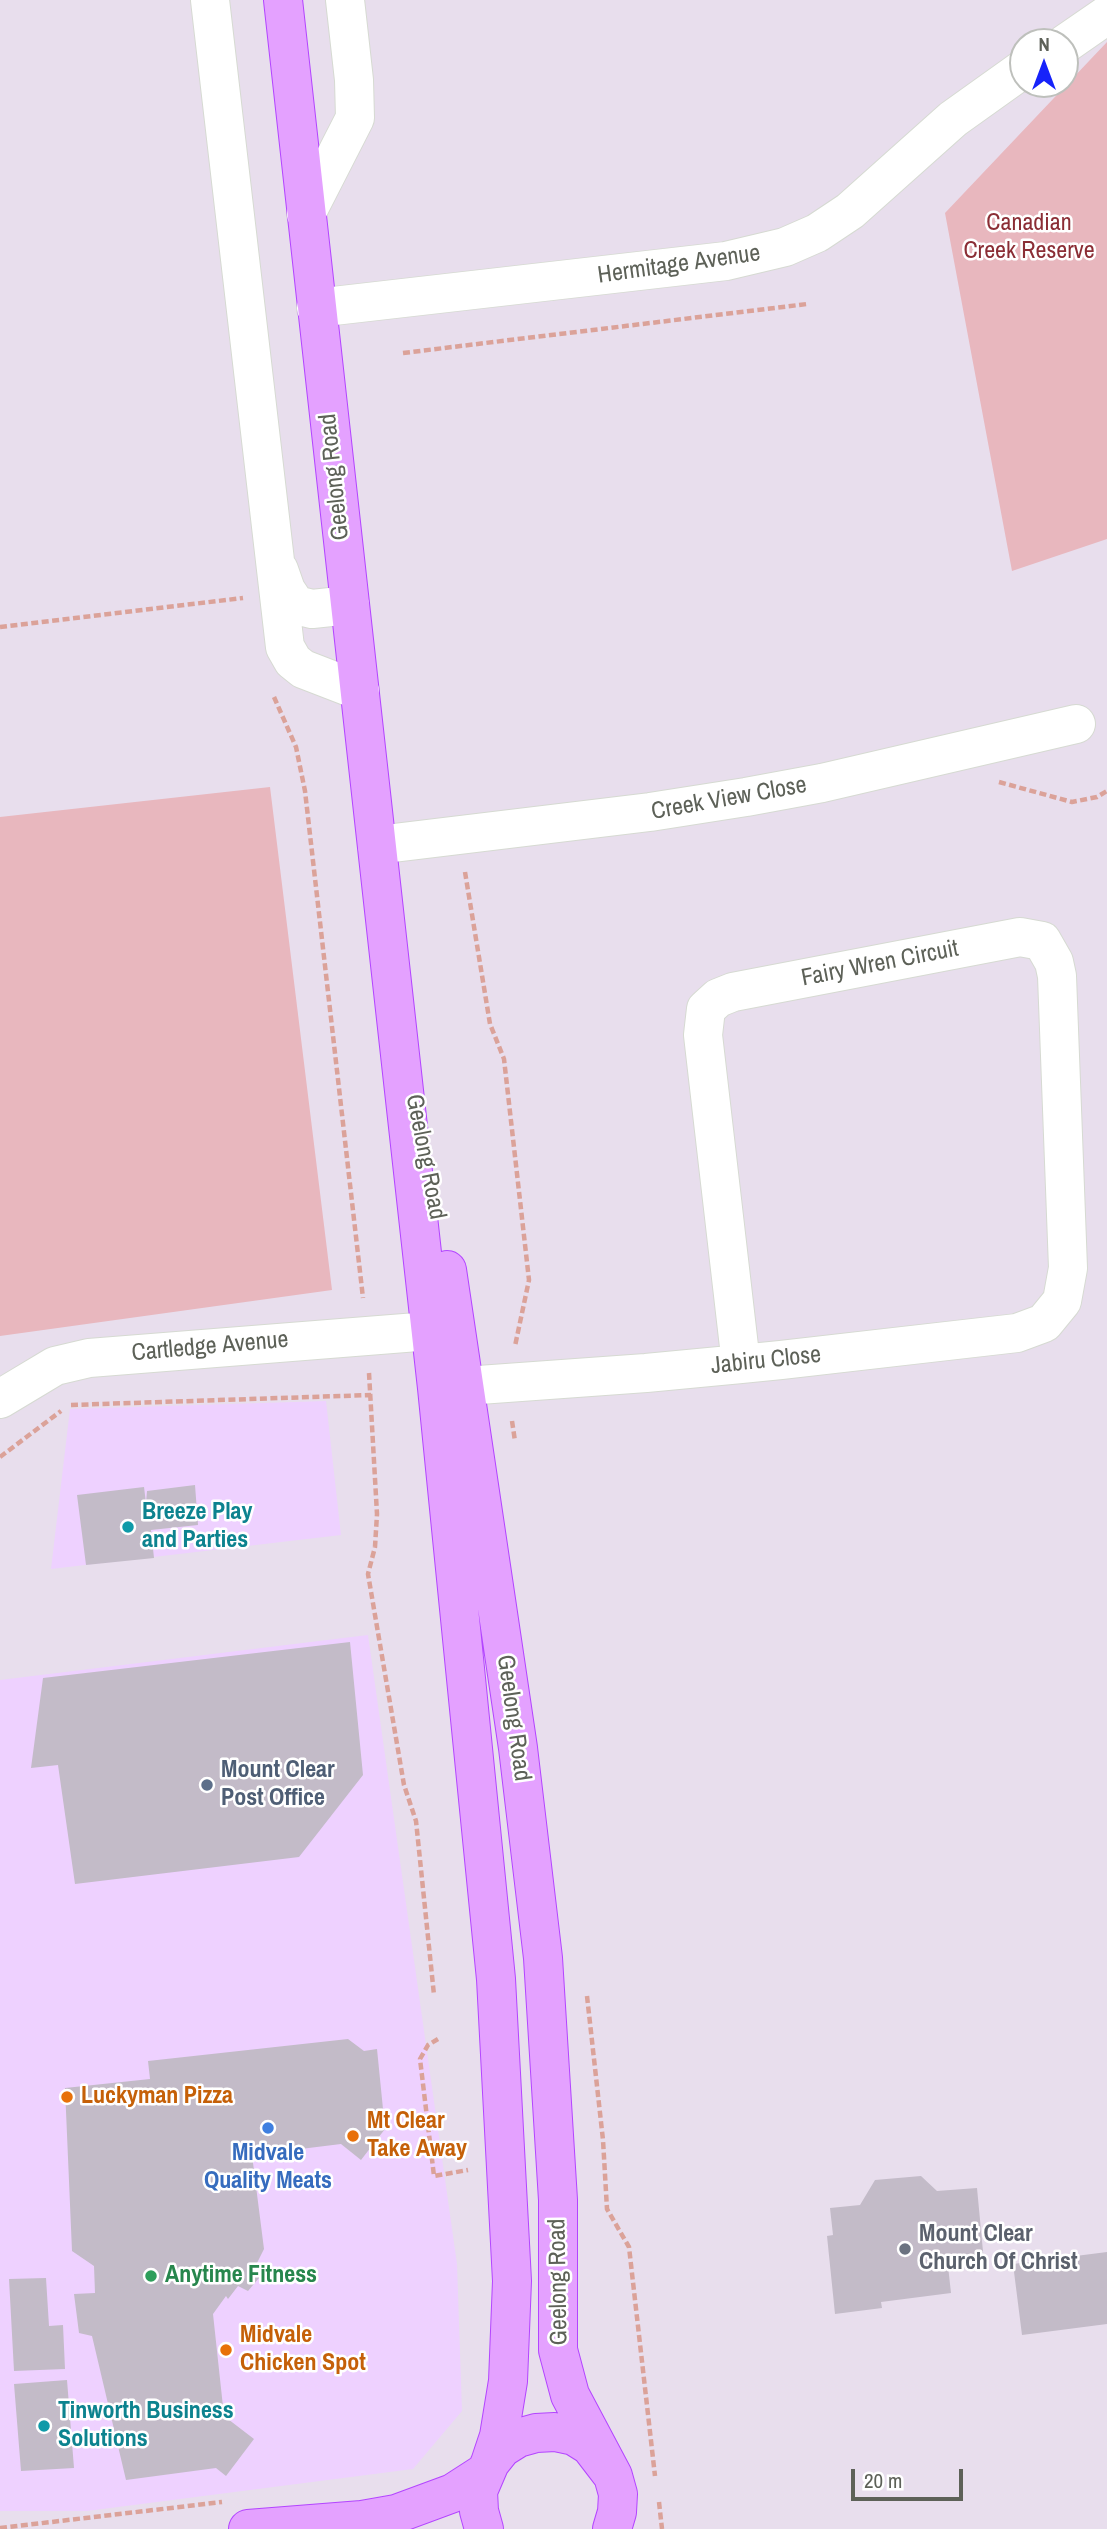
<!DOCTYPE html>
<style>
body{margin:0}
#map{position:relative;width:1107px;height:2529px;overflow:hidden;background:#e8deed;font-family:"Archivo Narrow",sans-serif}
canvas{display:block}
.north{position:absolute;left:1009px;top:28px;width:70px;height:70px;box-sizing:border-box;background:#fff;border:2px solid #bec0bc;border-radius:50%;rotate:0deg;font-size:19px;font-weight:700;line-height:28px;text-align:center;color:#5d6158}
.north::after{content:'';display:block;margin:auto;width:24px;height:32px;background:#1723fa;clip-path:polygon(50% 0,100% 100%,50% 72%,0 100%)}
.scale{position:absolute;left:851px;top:2469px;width:112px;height:32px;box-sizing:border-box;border:4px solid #5d6158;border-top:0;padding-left:9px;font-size:21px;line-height:24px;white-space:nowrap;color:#5d6158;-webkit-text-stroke:5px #fff;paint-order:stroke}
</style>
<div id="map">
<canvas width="1107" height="2529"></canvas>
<div class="north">N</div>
<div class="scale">20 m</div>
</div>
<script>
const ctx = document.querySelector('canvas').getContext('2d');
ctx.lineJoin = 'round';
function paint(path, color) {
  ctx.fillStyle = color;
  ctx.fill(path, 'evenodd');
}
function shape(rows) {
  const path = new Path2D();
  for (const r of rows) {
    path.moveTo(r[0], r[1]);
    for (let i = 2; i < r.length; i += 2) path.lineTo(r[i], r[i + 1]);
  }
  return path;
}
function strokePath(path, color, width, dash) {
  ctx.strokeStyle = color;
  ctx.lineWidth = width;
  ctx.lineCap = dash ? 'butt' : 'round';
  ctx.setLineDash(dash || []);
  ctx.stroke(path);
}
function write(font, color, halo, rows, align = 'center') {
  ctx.font = font + ' "Archivo Narrow",sans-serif';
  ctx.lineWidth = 5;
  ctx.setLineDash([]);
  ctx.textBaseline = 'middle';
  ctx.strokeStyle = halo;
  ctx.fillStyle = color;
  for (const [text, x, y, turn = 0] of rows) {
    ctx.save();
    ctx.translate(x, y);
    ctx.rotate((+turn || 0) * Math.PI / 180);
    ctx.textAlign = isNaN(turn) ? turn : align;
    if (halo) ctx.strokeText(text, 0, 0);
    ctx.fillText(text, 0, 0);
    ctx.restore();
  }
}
const commercial = shape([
 [326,1401,341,1535,51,1569,70,1409],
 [368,1635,457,2264,462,2411,413,2469,87,2511,0,2511,0,1680]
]);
const green = shape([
 [1107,42,1107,539,1012,571,945,213],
 [270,787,332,1290,0,1336,0,817]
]);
const building = shape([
 [195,1485,198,1525,151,1530,154,1558,86,1565,77,1495,144,1487,146,1503,147,1491],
 [350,1642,363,1775,299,1857,75,1884,58,1765,31,1768,43,1678],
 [348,2039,364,2051,377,2049,385,2129,361,2160,341,2144,252,2155,264,2249,256,2265,264,2272,248,2291,238,2286,228,2299,226,2296,213,2314,224,2416,254,2439,226,2476,216,2468,126,2480,92,2336,79,2333,74,2294,95,2293,94,2266,72,2251,65,2088,150,2079,148,2061],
 [921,2176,937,2191,977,2188,984,2262,948,2266,951,2293,881,2302,882,2308,835,2314,827,2236,833,2235,830,2208,860,2205,875,2180],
 [1107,2252,1107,2324,1022,2335,1013,2264],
 [46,2278,49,2326,63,2325,65,2369,14,2371,9,2279],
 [67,2380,74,2468,21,2471,14,2384]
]);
const path = shape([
 [403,353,807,304],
 [0,627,243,598],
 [274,697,296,747,305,791,363,1298],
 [999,782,1072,802,1097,797,1107,791],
 [465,872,490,1024,504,1059,529,1280,515,1346],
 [369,1373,377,1514,375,1547,368,1574,404,1785,416,1821,434,1995],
 [71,1405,371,1395],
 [512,1421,515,1441],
 [0,1457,61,1411],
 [587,1996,603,2140,607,2209,629,2247,655,2476],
 [438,2039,428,2045,420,2059,434,2176,468,2170],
 [659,2502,662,2529],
 [0,2528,222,2502]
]);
const minor = shape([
 [210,0,285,647,293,661,303,669,360,691],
 [1065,44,1107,15],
 [306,214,355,118,354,80,345,0],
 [316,308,726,261,785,247,817,233,850,211,953,119,1023,69],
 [279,570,286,590,296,605,312,609,350,605],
 [377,845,650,812,746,797,822,783,1076,724],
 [465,1386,646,1373,741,1364,781,1360,1017,1333,1044,1323,1062,1301,1068,1268,1057,976,1054,962,1042,941,1020,937,733,992,718,998,706,1009,703,1035,741,1364],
 [0,1399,55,1366,89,1358,430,1331]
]);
const major = shape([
 [283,0,437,1388,496,1979,512,2281,508,2381,499,2436,490,2463],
 [447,1270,518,1748,543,1958,558,2200,558,2350,570,2395,613,2476],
 [248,2529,362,2520,396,2514,453,2493,484,2473],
 [484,2529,479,2511,478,2491,490,2463,502,2448,518,2438,536,2433,555,2432,574,2436,590,2446,613,2476,618,2494,617,2512,612,2529]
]);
const markers = [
 [128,1527,7,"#0f9aa8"],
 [207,1785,7,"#5c6f8a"],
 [67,2097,7,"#e8710a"],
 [268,2128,7,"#3f7fe0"],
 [353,2136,7,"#e8710a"],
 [905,2249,7,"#6b7280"],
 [151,2276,7,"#2e9e5b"],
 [226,2350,7,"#e8710a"],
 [44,2426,7,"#0f9aa8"]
];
const parkNames = [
 ["Canadian",1029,224],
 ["Creek Reserve",1029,252]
];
const streetNames = [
 ["Hermitage Avenue",679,265,-8],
 ["Geelong Road",335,477,-96],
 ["Creek View Close",729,799,-10],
 ["Fairy Wren Circuit",880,964,-11],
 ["Geelong Road",425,1157,79],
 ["Cartledge Avenue",210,1347,-5],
 ["Jabiru Close",766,1361,-6],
 ["Geelong Road",513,1718,82],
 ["Geelong Road",559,2282,-91]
];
const cultureNames = [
 ["Breeze Play",142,1513],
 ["and Parties",142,1541],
 ["Tinworth Business",58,2412],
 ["Solutions",58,2440]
];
const serviceNames = [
 ["Mount Clear",221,1771],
 ["Post Office",221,1799]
];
const foodNames = [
 ["Luckyman Pizza",81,2097],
 ["Mt Clear",367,2122],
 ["Take Away",367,2150],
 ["Midvale",240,2336],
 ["Chicken Spot",240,2364]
];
const shopNames = [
 ["Midvale",268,2154],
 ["Quality Meats",268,2182]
];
const worshipNames = [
 ["Mount Clear",919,2235],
 ["Church Of Christ",919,2263]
];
const leisureNames = [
 ["Anytime Fitness",165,2276]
];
paint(commercial, '#eed1ff');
paint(green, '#e8b7be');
paint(building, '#c3bbc8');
strokePath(minor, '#d6dad2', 40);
strokePath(major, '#b345ff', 40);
strokePath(path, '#dba299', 4.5, [7, 3.5]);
strokePath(minor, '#fff', 38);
strokePath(major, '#e4a1ff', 38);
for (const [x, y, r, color] of markers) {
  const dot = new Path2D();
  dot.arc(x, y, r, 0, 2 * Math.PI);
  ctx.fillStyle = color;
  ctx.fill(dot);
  strokePath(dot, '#fff', 2.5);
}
write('24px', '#8b2d35', '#fff', parkNames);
write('24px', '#5d6158', '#fff', streetNames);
write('bold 24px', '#0d838f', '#fff', cultureNames, 'left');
write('bold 24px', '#4e5e75', '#fff', serviceNames, 'left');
write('bold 24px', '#c56008', '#fff', foodNames, 'left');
write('bold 24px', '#366cbe', '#fff', shopNames);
write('bold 24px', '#5b616d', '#fff', worshipNames, 'left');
write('bold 24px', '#27864d', '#fff', leisureNames, 'left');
</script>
